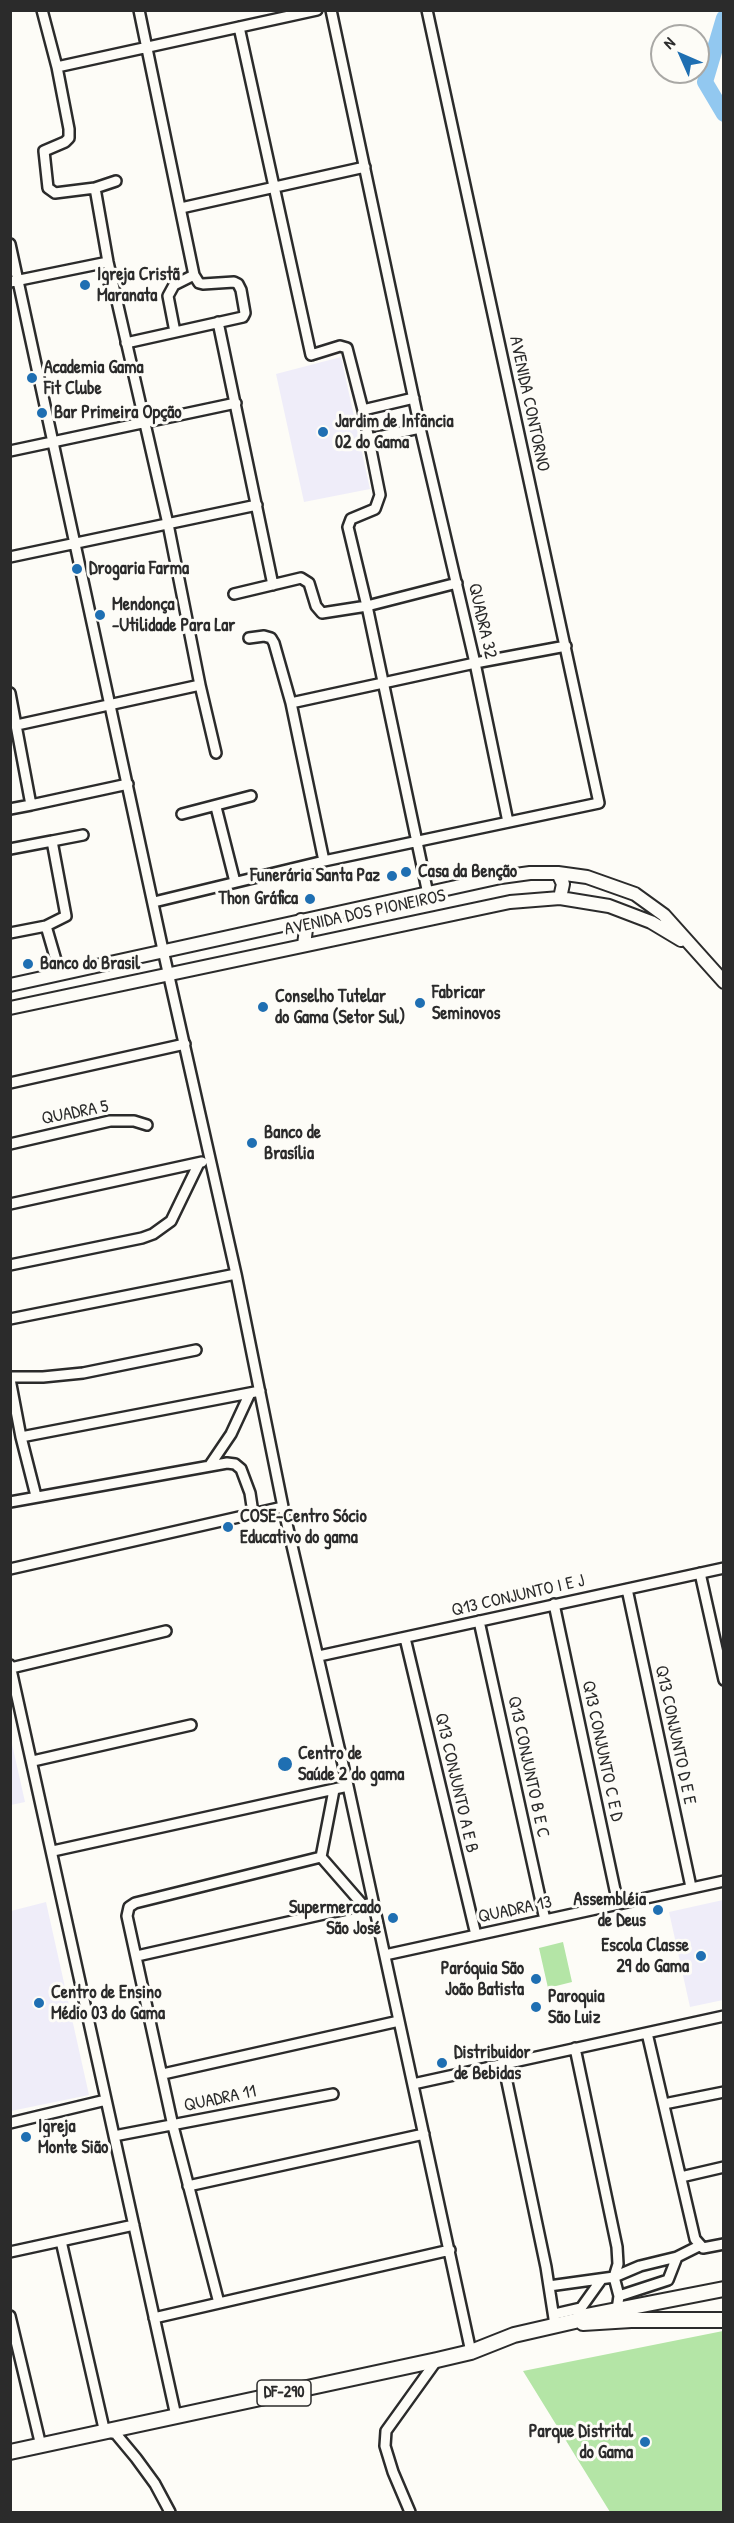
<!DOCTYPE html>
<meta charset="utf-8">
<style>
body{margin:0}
#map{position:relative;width:734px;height:2523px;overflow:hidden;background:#fdfcf7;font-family:"Patrick Hand",sans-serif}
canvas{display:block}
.frame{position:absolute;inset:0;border:12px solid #2b2b2b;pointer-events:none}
.north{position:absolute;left:650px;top:24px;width:60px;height:60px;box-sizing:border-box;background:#fdfcf7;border:2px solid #a9a8a5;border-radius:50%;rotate:315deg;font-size:16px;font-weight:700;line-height:24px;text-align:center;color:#2b2b2b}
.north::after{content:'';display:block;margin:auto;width:21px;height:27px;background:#1f6fb2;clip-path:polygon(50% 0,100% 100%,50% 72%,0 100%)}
</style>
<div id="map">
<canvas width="734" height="2523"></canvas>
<div class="frame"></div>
<div class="north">N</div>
</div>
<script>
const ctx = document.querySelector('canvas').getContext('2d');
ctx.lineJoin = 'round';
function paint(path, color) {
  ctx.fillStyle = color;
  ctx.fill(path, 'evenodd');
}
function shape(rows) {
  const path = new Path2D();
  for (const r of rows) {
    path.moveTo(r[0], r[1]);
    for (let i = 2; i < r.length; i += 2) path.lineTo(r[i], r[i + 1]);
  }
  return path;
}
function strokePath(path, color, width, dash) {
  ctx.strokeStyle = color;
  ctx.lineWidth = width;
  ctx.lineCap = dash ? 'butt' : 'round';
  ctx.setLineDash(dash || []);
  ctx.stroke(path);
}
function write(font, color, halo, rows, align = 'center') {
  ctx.font = font + ' "Patrick Hand",sans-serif';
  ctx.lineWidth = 6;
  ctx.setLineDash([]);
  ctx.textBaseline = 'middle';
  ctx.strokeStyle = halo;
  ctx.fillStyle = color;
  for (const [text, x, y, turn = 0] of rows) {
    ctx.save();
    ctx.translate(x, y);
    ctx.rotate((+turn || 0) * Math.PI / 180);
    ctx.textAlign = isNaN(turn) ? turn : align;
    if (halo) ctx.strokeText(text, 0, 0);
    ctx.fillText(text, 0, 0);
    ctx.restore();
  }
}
const built = shape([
 [341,357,370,489,304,502,276,374],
 [10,1735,25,1802,11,1805,10,1805],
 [723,1900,723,2000,690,2007,669,1912],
 [46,1902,89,2095,11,2111,11,1911]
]);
const green = shape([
 [563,1942,572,1982,548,1988,539,1948],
 [723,2331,723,2512,610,2512,523,2371]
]);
const river = shape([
 [724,18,705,82,724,114]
]);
const minor = shape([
 [42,10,57,67,69,129,69,138,65,142,44,151,48,188,55,193,95,188],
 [331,10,420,428,475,663,508,822],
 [239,27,311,355,340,346,347,348,363,410,380,495,375,509,351,519,348,527,367,606,428,894],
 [57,67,317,10],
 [116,181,95,188,108,262,168,524,200,685],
 [181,208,365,167],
 [10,244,163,950,236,1274,283,1507,348,1786,471,2352],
 [10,282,108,262],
 [218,322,273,585],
 [175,332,168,296,174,285,194,275],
 [126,343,243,317,245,313,241,290,238,284,234,282,203,284,199,283,194,275,139,10],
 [363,410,414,398],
 [369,439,420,428],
 [10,451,236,403],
 [10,557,257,505],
 [234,594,301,578,309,583,316,606,322,613,367,606,457,583],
 [249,638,264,636,271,638,274,643,291,703,324,861],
 [10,693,31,805,10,809],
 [291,703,475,663,566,646],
 [17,725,200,685,216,753],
 [31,805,128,784],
 [216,807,235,882],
 [182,814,251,796],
 [10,849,52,841],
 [154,902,324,861,599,803,427,10],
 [46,926,60,974],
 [10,933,46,926,66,916,52,841,83,835],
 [10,1083,185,1044],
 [10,1144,110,1121,134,1121,147,1125],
 [10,1204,202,1162],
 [10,1265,142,1238,153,1234,171,1221,199,1163],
 [10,1319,236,1274],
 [10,1377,43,1377,83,1373,196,1350],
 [10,1379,21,1437,36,1496],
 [21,1437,260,1391],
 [210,1465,231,1434,250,1393],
 [10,1502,227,1463,235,1464,241,1469,250,1493,253,1513],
 [10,1569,283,1507],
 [700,1573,724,1680],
 [627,1589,691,1887],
 [554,1604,618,1904],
 [479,1621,545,1920],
 [405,1638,476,1935],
 [319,1656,724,1568],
 [10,1665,176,2416],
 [11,1668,166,1631],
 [33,1761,191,1725],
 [53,1851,348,1786],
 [321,1857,334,1790],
 [321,1857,362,1904],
 [385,1955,724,1881],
 [137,1956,373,1903],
 [647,2033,695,2239,703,2248,724,2244],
 [575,2048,617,2247,618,2264,614,2277,619,2296,617,2310],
 [503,2063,546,2267,555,2325],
 [163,2074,399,2021],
 [413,2084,724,2016],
 [664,2104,724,2092],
 [10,2123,106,2100],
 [114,2136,333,2094],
 [681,2177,724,2167],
 [188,2186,424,2134],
 [61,2241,105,2433],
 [10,2252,134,2225],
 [549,2286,614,2277,640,2266,677,2257,699,2246],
 [619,2296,668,2280,677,2257],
 [219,2303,173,2126,127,1916,129,1907,135,1903,321,1857],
 [555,2314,581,2308,601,2280],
 [10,2316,41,2446],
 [154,2318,450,2250],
 [109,2432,116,2434,136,2458,155,2484,170,2512],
 [410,2512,393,2472,385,2446,386,2431,437,2360]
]);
const major = shape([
 [558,873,563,884,560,898],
 [301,920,306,929,304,945],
 [10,985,501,877,530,873,558,873,587,877,635,894,664,915,724,982],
 [10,1008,510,902,560,898,609,906,651,922,681,940]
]);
const highway = shape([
 [583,2323,631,2320,724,2320],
 [10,2452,437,2360,471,2352,514,2335,575,2321,586,2316,724,2289]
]);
const markers = [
 [85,285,6,"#1f6fb2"],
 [32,378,6,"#1f6fb2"],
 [42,413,6,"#1f6fb2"],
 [323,432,6,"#1f6fb2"],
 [77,569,6,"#1f6fb2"],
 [100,615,6,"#1f6fb2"],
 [406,872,6,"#1f6fb2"],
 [392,876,6,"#1f6fb2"],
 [310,899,6,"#1f6fb2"],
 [28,964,6,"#1f6fb2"],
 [420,1003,6,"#1f6fb2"],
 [263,1007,6,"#1f6fb2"],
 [252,1143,6,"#1f6fb2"],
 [228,1527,6,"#1f6fb2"],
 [285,1764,8,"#1f6fb2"],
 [658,1910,6,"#1f6fb2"],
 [393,1918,6,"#1f6fb2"],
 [701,1956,6,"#1f6fb2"],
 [536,1979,6,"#1f6fb2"],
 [39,2003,6,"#1f6fb2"],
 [536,2007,6,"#1f6fb2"],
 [442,2063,6,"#1f6fb2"],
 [26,2137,6,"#1f6fb2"],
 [645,2442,6,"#1f6fb2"]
];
const shields = [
 [284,2393,54]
];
const shieldNames = [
 ["DF-290",284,2393]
];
const poiNames = [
 ["Igreja Cristã",97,275],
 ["Maranata",97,296],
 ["Academia Gama",44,368],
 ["Fit Clube",44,389],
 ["Bar Primeira Opção",54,413],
 ["Jardim de Infância",335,422],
 ["02 do Gama",335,443],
 ["Drogaria Farma",89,569],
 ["Mendonça",112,605],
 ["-Utilidade Para Lar",112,626],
 ["Casa da Benção",418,872],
 ["Funerária Santa Paz",380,876,"right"],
 ["Thon Gráfica",298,899,"right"],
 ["Banco do Brasil",40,964],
 ["Fabricar",432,993],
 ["Seminovos",432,1014],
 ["Conselho Tutelar",275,997],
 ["do Gama (Setor Sul)",275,1018],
 ["Banco de",264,1133],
 ["Brasília",264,1154],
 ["COSE-Centro Sócio",240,1517],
 ["Educativo do gama",240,1538],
 ["Centro de",298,1754],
 ["Saúde 2 do gama",298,1775],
 ["Assembléia",646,1900,"right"],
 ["de Deus",646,1921,"right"],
 ["Supermercado",381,1908,"right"],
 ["São José",381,1929,"right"],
 ["Escola Classe",689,1946,"right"],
 ["29 do Gama",689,1967,"right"],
 ["Paróquia São",524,1969,"right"],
 ["João Batista",524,1990,"right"],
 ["Centro de Ensino",51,1993],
 ["Médio 03 do Gama",51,2014],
 ["Paroquia",548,1997],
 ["São Luiz",548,2018],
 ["Distribuidor",454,2053],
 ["de Bebidas",454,2074],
 ["Igreja",38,2127],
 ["Monte Sião",38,2148],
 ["Parque Distrital",633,2432,"right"],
 ["do Gama",633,2453,"right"]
];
const streetNames = [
 ["AVENIDA CONTORNO",529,404,78],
 ["QUADRA 32",482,621,77],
 ["AVENIDA DOS PIONEIROS",365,913,-12],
 ["QUADRA 5",75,1113,-11],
 ["Q13 CONJUNTO I E J",518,1596,-13],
 ["Q13 CONJUNTO D E E",675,1735,78],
 ["Q13 CONJUNTO C E D",602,1751,78],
 ["Q13 CONJUNTO B E C",528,1767,78],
 ["Q13 CONJUNTO A E B",456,1783,77],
 ["QUADRA 13",515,1910,-12],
 ["QUADRA 11",220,2099,-12]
];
paint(built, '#efedf9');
paint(green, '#b4e5a6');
strokePath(river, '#92c8f0', 16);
strokePath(minor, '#2b2b2b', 14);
strokePath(major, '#2b2b2b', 16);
strokePath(highway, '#2b2b2b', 18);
strokePath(minor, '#fdfcf7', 9);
strokePath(major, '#fdfcf7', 12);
strokePath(highway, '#fdfcf7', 14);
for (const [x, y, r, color] of markers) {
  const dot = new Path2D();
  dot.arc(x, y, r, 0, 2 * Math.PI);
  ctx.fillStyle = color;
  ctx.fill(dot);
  strokePath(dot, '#fdfcf7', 2);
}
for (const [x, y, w] of shields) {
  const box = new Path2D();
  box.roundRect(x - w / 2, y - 13, w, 26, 4.5);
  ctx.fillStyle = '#fdfcf7';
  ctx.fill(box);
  strokePath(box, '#2b2b2b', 1.5);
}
write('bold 16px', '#2b2b2b', null, shieldNames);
write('bold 18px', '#2b2b2b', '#fdfcf7', poiNames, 'left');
write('18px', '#2b2b2b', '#fdfcf7', streetNames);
</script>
